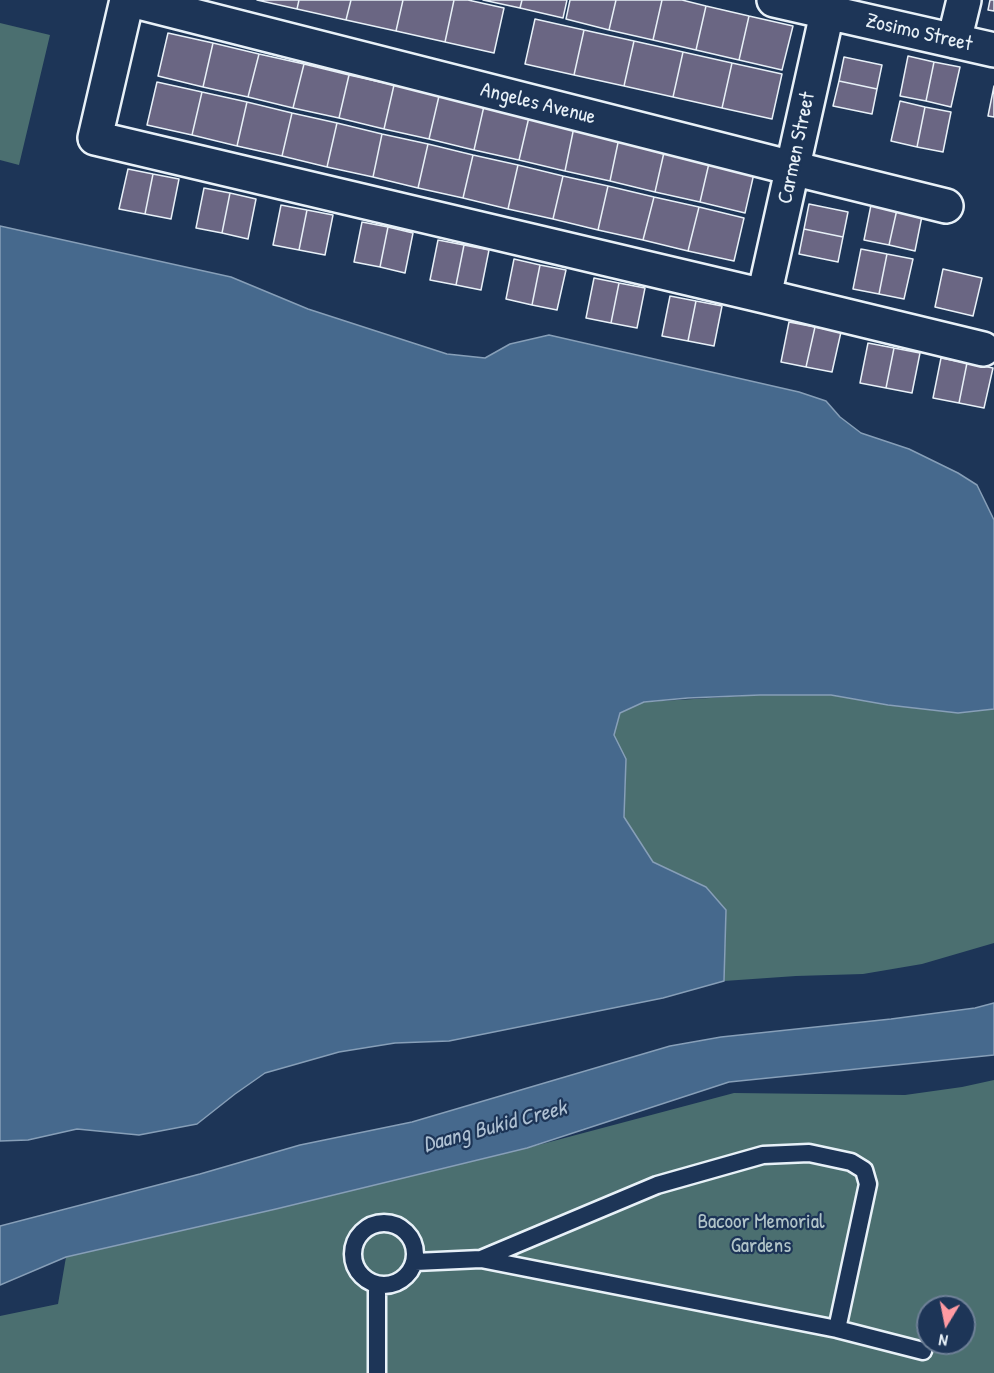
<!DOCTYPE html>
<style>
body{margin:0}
#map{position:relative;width:994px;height:1373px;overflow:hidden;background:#1d3557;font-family:"Patrick Hand",sans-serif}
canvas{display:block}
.north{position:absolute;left:916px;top:1295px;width:60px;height:60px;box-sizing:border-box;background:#1d3557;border:2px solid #6e8097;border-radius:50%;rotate:190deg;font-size:16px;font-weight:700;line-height:24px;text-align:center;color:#e8f1f8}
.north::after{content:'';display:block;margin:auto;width:21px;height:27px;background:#ff9aa2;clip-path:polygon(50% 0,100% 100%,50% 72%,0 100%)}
</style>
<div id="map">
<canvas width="994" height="1373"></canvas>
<div class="north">N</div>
</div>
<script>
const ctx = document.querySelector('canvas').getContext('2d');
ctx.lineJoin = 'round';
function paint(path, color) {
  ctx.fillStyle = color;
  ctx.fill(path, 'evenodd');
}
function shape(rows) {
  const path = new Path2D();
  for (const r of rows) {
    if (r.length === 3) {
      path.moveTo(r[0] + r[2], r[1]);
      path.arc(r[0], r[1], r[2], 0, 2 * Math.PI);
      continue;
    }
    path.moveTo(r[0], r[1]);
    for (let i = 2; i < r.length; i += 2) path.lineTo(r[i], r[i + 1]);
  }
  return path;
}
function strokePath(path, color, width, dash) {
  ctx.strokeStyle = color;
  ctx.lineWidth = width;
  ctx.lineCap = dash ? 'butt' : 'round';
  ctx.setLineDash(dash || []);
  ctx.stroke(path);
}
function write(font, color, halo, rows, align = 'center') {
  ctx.font = font + ' "Patrick Hand",sans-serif';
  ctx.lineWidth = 4.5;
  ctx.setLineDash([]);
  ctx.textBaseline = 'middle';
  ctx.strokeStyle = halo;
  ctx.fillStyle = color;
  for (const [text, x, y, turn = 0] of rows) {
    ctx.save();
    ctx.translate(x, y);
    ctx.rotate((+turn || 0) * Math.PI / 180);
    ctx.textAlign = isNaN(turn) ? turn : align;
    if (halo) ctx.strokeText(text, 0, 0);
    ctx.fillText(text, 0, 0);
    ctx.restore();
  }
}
const green = shape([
 [0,23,50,35,19,165,0,160],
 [760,695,831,695,888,705,958,713,994,709,994,943,922,964,863,974,796,976,724,981,726,910,706,887,653,862,624,817,626,759,614,735,620,713,644,702],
 [994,1080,994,1373,0,1373,0,1316,58,1304,66,1257,276,1209,527,1148,734,1093,905,1095,962,1087],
 [928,1307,964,1307,964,1343,928,1343]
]);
const water = shape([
 [0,226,231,277,308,309,447,354,485,358,510,344,549,335,799,392,826,401,840,417,861,433,909,449,958,473,977,485,994,520,994,709,958,713,888,705,831,695,760,695,688,698,644,702,620,713,614,735,626,759,624,817,653,862,706,887,726,910,724,981,663,998,449,1041,395,1043,339,1052,265,1073,235,1094,197,1124,139,1135,77,1129,28,1140,0,1141,0,226],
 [994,1003,994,1055,729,1082,527,1148,276,1209,66,1257,0,1285,0,1226,200,1174,300,1145,412,1122,670,1046,721,1037,891,1019,975,1008,994,1003]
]);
const building = shape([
 [257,0,299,0,297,9,257,0],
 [299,0,351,0,346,20,297,9,299,0],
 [351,0,403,0,396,31,346,20,351,0],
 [403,0,454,0,445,42,396,31,403,0],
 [454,0,468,0,504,8,494,53,445,42,454,0],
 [483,0,522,0,520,8,483,0],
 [522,0,567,0,563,18,520,8,522,0],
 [570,0,616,0,609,30,566,19,570,0],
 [616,0,662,0,653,40,609,30,616,0],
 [662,0,682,0,706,6,696,50,653,40,662,0],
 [990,0,994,0,994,11,988,10,990,0],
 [706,6,749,16,739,60,696,50,706,6],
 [749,16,793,26,782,70,739,60,749,16],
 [535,19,584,30,574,75,525,64,535,19],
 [584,30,634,41,624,86,574,75,584,30],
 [168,33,213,43,203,87,158,76,168,33],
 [634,41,683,52,673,97,624,86,634,41],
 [213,43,259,54,248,97,203,87,213,43],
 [683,52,732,63,722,108,673,97,683,52],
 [259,54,304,64,293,108,248,97,259,54],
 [908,56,934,62,926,101,900,96,908,56],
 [844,57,882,65,877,89,839,81,844,57],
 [934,62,960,67,951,107,926,101,934,62],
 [732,63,782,74,772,119,722,108,732,63],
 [304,64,349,75,339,118,293,108,304,64],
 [349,75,394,85,384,129,339,118,349,75],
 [839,81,877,89,872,114,833,106,839,81],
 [157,82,202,92,192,135,147,125,157,82],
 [394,85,439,96,429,139,384,129,394,85],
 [994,86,994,117,988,116,994,86],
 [202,92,247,102,237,146,192,135,202,92],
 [439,96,484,106,474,150,429,139,439,96],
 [900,101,925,107,917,147,891,141,900,101],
 [247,102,292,113,282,156,237,146,247,102],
 [484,106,529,117,519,160,474,150,484,106],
 [925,107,951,112,943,152,917,147,925,107],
 [292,113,337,123,327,167,282,156,292,113],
 [529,117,574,127,565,171,519,160,529,117],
 [337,123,382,134,373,177,327,167,337,123],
 [574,127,619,138,610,181,565,171,574,127],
 [382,134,428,144,418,188,373,177,382,134],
 [619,138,665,148,655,192,610,181,619,138],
 [428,144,473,155,463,198,418,188,428,144],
 [665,148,710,159,700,202,655,192,665,148],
 [473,155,518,165,508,209,463,198,473,155],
 [710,159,755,169,745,213,700,202,710,159],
 [518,165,563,176,553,219,508,209,518,165],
 [128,169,153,174,145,214,119,209,128,169],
 [153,174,179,179,171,219,145,214,153,174],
 [563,176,608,186,598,230,553,219,563,176],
 [608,186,654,197,643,240,598,230,608,186],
 [204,188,230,193,222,233,196,228,204,188],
 [230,193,256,199,248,239,222,233,230,193],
 [654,197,699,207,688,251,643,240,654,197],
 [872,200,898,205,889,245,864,240,872,200],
 [809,204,848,212,843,237,804,229,809,204],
 [281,205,307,210,299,250,273,245,281,205],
 [898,205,923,211,915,251,889,245,898,205],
 [699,207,744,218,734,261,688,251,699,207],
 [307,210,333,215,325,255,299,250,307,210],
 [362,222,388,227,380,267,354,262,362,222],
 [388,227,413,233,405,273,380,267,388,227],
 [804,229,843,237,838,262,799,254,804,229],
 [438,240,464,245,456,285,430,280,438,240],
 [464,245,489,250,481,290,456,285,464,245],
 [861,249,887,254,879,294,853,289,861,249],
 [887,254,913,259,904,299,879,294,887,254],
 [514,259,540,265,532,305,506,299,514,259],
 [540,265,566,270,557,310,532,305,540,265],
 [943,269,982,278,973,316,935,307,943,269],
 [594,278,619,283,611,323,586,318,594,278],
 [619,283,645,288,637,328,611,323,619,283],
 [670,296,696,301,688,341,662,336,670,296],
 [696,301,722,306,714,346,688,341,696,301],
 [789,322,815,327,806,367,781,362,789,322],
 [815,327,841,332,832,372,806,367,815,327],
 [868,343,894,348,886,388,860,383,868,343],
 [894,348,920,353,912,393,886,388,894,348],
 [941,358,967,363,959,403,933,398,941,358],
 [967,363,993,368,984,408,959,403,967,363]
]);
const service = shape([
 [384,1254,31],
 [481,1259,657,1185,763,1155,809,1153,851,1162,864,1170,868,1184,837,1329],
 [415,1262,481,1259,837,1329,923,1351],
 [377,1285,377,1373]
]);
const minor = shape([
 [127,0,95,138,764,296,983,349],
 [131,0,792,168,946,206],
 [774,0,994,50],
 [954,41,964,0],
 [764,296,830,0]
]);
const streetNames = [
 ["Zosimo Street",919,33,13],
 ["Angeles Avenue",538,104,14],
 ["Carmen Street",797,148,-78]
];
const parkNames = [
 ["Bacoor Memorial",761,1222],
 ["Gardens",761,1246]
];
const waterNames = [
 ["Daang Bukid Creek",495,1127,-15]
];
paint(green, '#4b6f70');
paint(water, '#46698d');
strokePath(water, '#879fb8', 1.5);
paint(building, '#6a6683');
strokePath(building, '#e8f1f8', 1.5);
strokePath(service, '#e8f1f8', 21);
strokePath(minor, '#e8f1f8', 38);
strokePath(service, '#1d3557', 16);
strokePath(minor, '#1d3557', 33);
write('21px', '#e8f1f8', '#1d3557', streetNames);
write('21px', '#b1c4c8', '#1d3557', parkNames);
write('italic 22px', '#afc1d3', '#1d3557', waterNames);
</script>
